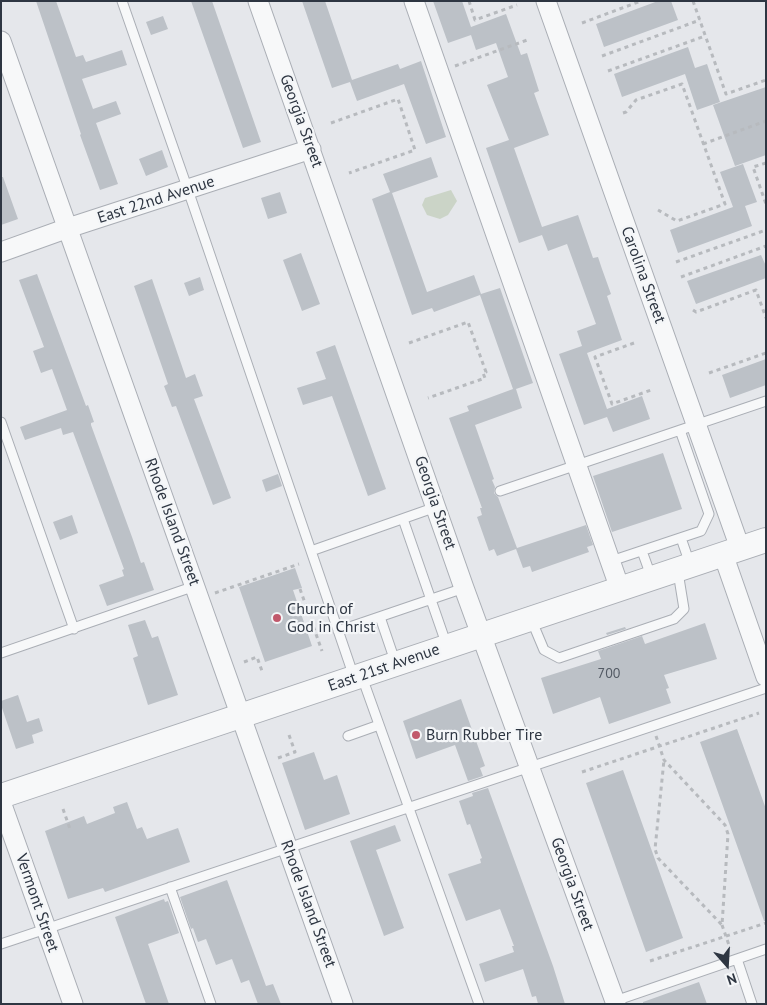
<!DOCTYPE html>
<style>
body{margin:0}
#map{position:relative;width:767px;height:1005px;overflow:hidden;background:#e5e7eb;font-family:"PT Sans",sans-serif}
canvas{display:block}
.frame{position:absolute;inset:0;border:2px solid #2e3642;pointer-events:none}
.north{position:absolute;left:702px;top:940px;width:50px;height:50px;-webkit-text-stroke:4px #f4f6f8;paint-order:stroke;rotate:161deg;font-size:14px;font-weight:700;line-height:20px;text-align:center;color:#2e3642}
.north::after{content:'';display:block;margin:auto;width:18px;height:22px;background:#2e3642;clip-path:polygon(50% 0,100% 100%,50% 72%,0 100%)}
</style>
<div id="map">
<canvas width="767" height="1005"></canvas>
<div class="frame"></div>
<div class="north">N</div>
</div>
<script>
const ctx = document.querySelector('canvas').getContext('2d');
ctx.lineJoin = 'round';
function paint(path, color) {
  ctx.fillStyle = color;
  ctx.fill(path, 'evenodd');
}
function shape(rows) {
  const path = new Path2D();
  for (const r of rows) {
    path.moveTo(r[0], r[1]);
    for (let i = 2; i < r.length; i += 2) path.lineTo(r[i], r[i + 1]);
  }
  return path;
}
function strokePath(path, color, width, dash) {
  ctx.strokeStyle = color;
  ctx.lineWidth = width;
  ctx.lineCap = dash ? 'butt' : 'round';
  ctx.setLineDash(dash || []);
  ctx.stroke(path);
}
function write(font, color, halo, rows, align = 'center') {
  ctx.font = font + ' "PT Sans",sans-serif';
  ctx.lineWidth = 4.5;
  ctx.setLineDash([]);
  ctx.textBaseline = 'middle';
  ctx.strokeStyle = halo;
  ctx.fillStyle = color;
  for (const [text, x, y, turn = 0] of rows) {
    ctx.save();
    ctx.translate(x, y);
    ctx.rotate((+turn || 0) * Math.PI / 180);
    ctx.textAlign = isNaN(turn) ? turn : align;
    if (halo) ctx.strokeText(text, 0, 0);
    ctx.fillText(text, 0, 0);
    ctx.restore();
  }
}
const green = shape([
 [451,190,457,201,448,215,440,219,427,215,422,205,425,198]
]);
const building = shape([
 [36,1,56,1,76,57,83,55,86,62,122,50,127,65,82,79,93,109,116,101,121,114,96,123,118,184,100,190,80,135,81,134],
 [191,1,212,1,261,142,243,148],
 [302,1,325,1,352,80,398,64,400,69,421,61,446,137,426,144,404,84,357,101,350,82,332,88],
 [433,1,462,1,471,27,506,14,521,55,527,53,539,91,534,93,549,135,514,148,542,227,578,215,593,258,598,257,602,269,611,294,607,296,622,340,587,353,607,409,642,396,650,419,613,432,607,417,584,425,559,354,582,346,577,331,596,324,567,244,548,251,542,235,519,243,486,148,509,140,487,85,508,77,496,43,476,50,471,35,448,43],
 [658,1,671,1,678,20,604,47,596,24],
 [163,16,168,29,151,35,146,22],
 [688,47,695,68,707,64,720,102,697,110,685,74,622,97,614,74],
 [766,87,766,155,735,166,713,105],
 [162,150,168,167,146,176,139,159],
 [431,157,438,177,392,193,427,292,474,275,481,294,500,288,533,383,516,389,522,408,475,425,494,479,492,480,495,487,494,493,498,497,517,548,586,525,593,545,587,547,589,552,532,572,530,566,523,568,516,549,497,556,494,549,489,551,477,517,482,515,480,508,482,508,449,418,469,411,467,406,513,389,480,295,434,312,432,308,412,315,372,199,390,192,383,174],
 [743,164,757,202,745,206,752,226,678,253,670,230,733,207,720,172],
 [1,177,3,177,18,219,1,225],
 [280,192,287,213,268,219,261,198],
 [301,253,320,304,302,311,283,260],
 [761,255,766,266,766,278,696,304,687,281],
 [37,274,86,406,88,405,94,422,91,423,91,425,132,537,141,563,144,562,154,590,107,606,99,585,124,576,122,570,124,569,73,432,63,435,61,428,25,440,20,427,67,410,52,369,41,373,33,351,44,347,19,280],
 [200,277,204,290,189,296,184,283],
 [152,279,186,378,195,374,203,396,194,399,231,498,213,505,176,406,172,407,164,386,168,384,134,286],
 [335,345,386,489,368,496,332,396,303,405,297,388,326,379,316,352],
 [766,359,766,385,730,398,722,375],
 [663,453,682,509,612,532,593,476],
 [278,474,282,486,266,492,262,480],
 [72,515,78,533,60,540,53,522],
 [295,568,302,588,293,590,312,646,265,662,239,587],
 [145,620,152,638,158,636,178,695,148,705,133,658,138,656,128,625],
 [705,623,717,659,664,675,669,688,666,689,671,703,609,724,600,697,553,714,541,678,601,659,598,651,642,636,645,644],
 [625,627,626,629,607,635,606,633],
 [18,695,27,722,39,718,43,731,32,735,34,743,16,749,1,705,1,701],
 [461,699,485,766,480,768,483,776,468,781,455,745,416,759,403,721],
 [737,729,766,809,766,921,764,921,700,742],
 [314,752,324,780,337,775,350,814,305,830,282,763],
 [623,770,683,938,646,952,586,783],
 [488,788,553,966,565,1004,538,1004,536,996,532,997,523,969,485,982,479,964,514,952,512,946,514,946,500,909,466,921,448,874,481,863,480,859,482,858,470,824,467,825,459,801,473,796,472,793],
 [127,802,137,829,142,827,147,839,178,828,190,862,105,892,103,888,68,899,45,831,84,816,87,824,115,813,113,807],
 [395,825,401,841,376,850,404,928,384,936,350,841],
 [227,880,266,986,273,984,281,1004,258,1004,249,980,241,983,232,959,216,965,206,939,198,942,193,928,191,929,180,897],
 [164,899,165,902,168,901,179,933,148,944,169,1004,146,1004,115,917],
 [699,982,707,1004,643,1004,643,1002]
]);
const path = shape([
 [469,1,475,20,517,5],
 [693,1,726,94,766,80],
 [582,23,641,1],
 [602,56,700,20],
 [455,66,530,39],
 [608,71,705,36],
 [623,113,626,112,636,100,682,84,725,204,677,221,658,210],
 [331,123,398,99,415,150,349,173],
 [703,144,766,121],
 [766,163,753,167,766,204],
 [676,262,766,230],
 [681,277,766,246],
 [693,310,696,312,756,290,766,318],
 [409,343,468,322,486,372,483,373,485,378,428,398],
 [634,343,595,357,612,404,651,390],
 [709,373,766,353],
 [300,589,322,651],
 [215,593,299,564],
 [244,662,257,657,262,671],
 [656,736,664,760,725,825,728,834,722,925,658,858,655,849,664,760],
 [278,758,295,752,289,735],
 [582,772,759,713],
 [63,809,70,829],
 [722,925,730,948],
 [650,961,766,923]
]);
const service = shape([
 [122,1,188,190,354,677],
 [1,422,74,629],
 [500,491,766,401],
 [403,519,447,646],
 [681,538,690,564],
 [311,551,436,507],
 [642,551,651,576],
 [611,561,701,531,709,514,680,430],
 [380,617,396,664],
 [531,619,544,650,559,658,674,619,684,609,678,572],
 [338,631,464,588],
 [1,653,195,586],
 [362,677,479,1004],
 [348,736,379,725],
 [170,887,211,1004],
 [1,944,766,688],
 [737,959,752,1004],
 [615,1001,766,949]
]);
const minor = shape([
 [258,1,464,588,616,1004],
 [414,1,620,589],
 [546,1,740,548],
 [1,41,343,1004],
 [1,252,68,228,311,149],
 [723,554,766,677],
 [1,802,73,1004]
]);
const tertiary = shape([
 [1,796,766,540]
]);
const markers = [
 [277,618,5,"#c1596c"],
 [416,735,5,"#c1596c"]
];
const numberNames = [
 ["700",609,674]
];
const streetNames = [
 ["Georgia Street",301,121,70],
 ["East 22nd Avenue",156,200,-18],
 ["Carolina Street",643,275,70],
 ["Georgia Street",435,503,71],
 ["Rhode Island Street",172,522,70],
 ["East 21st Avenue",384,668,-19],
 ["Georgia Street",572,884,70],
 ["Vermont Street",37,903,71],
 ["Rhode Island Street",308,904,70]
];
const poiNames = [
 ["Church of",287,609],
 ["God in Christ",287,627],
 ["Burn Rubber Tire",426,735]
];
paint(green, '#cbd4c7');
paint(building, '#bcc1c7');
strokePath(service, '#aaaeb5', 11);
strokePath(minor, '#aaaeb5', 21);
strokePath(tertiary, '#aaaeb5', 26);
strokePath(path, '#b7babe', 3, [4, 4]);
strokePath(service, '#f7f8f9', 9);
strokePath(minor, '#f7f8f9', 19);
strokePath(tertiary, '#f7f8f9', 24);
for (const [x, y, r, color] of markers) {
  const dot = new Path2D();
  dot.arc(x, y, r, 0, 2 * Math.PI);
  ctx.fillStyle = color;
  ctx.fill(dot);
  strokePath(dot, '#f4f6f8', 2);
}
write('14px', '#525963', null, numberNames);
write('16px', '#2e3642', '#f4f6f8', streetNames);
write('16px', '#2e3642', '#f4f6f8', poiNames, 'left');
</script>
